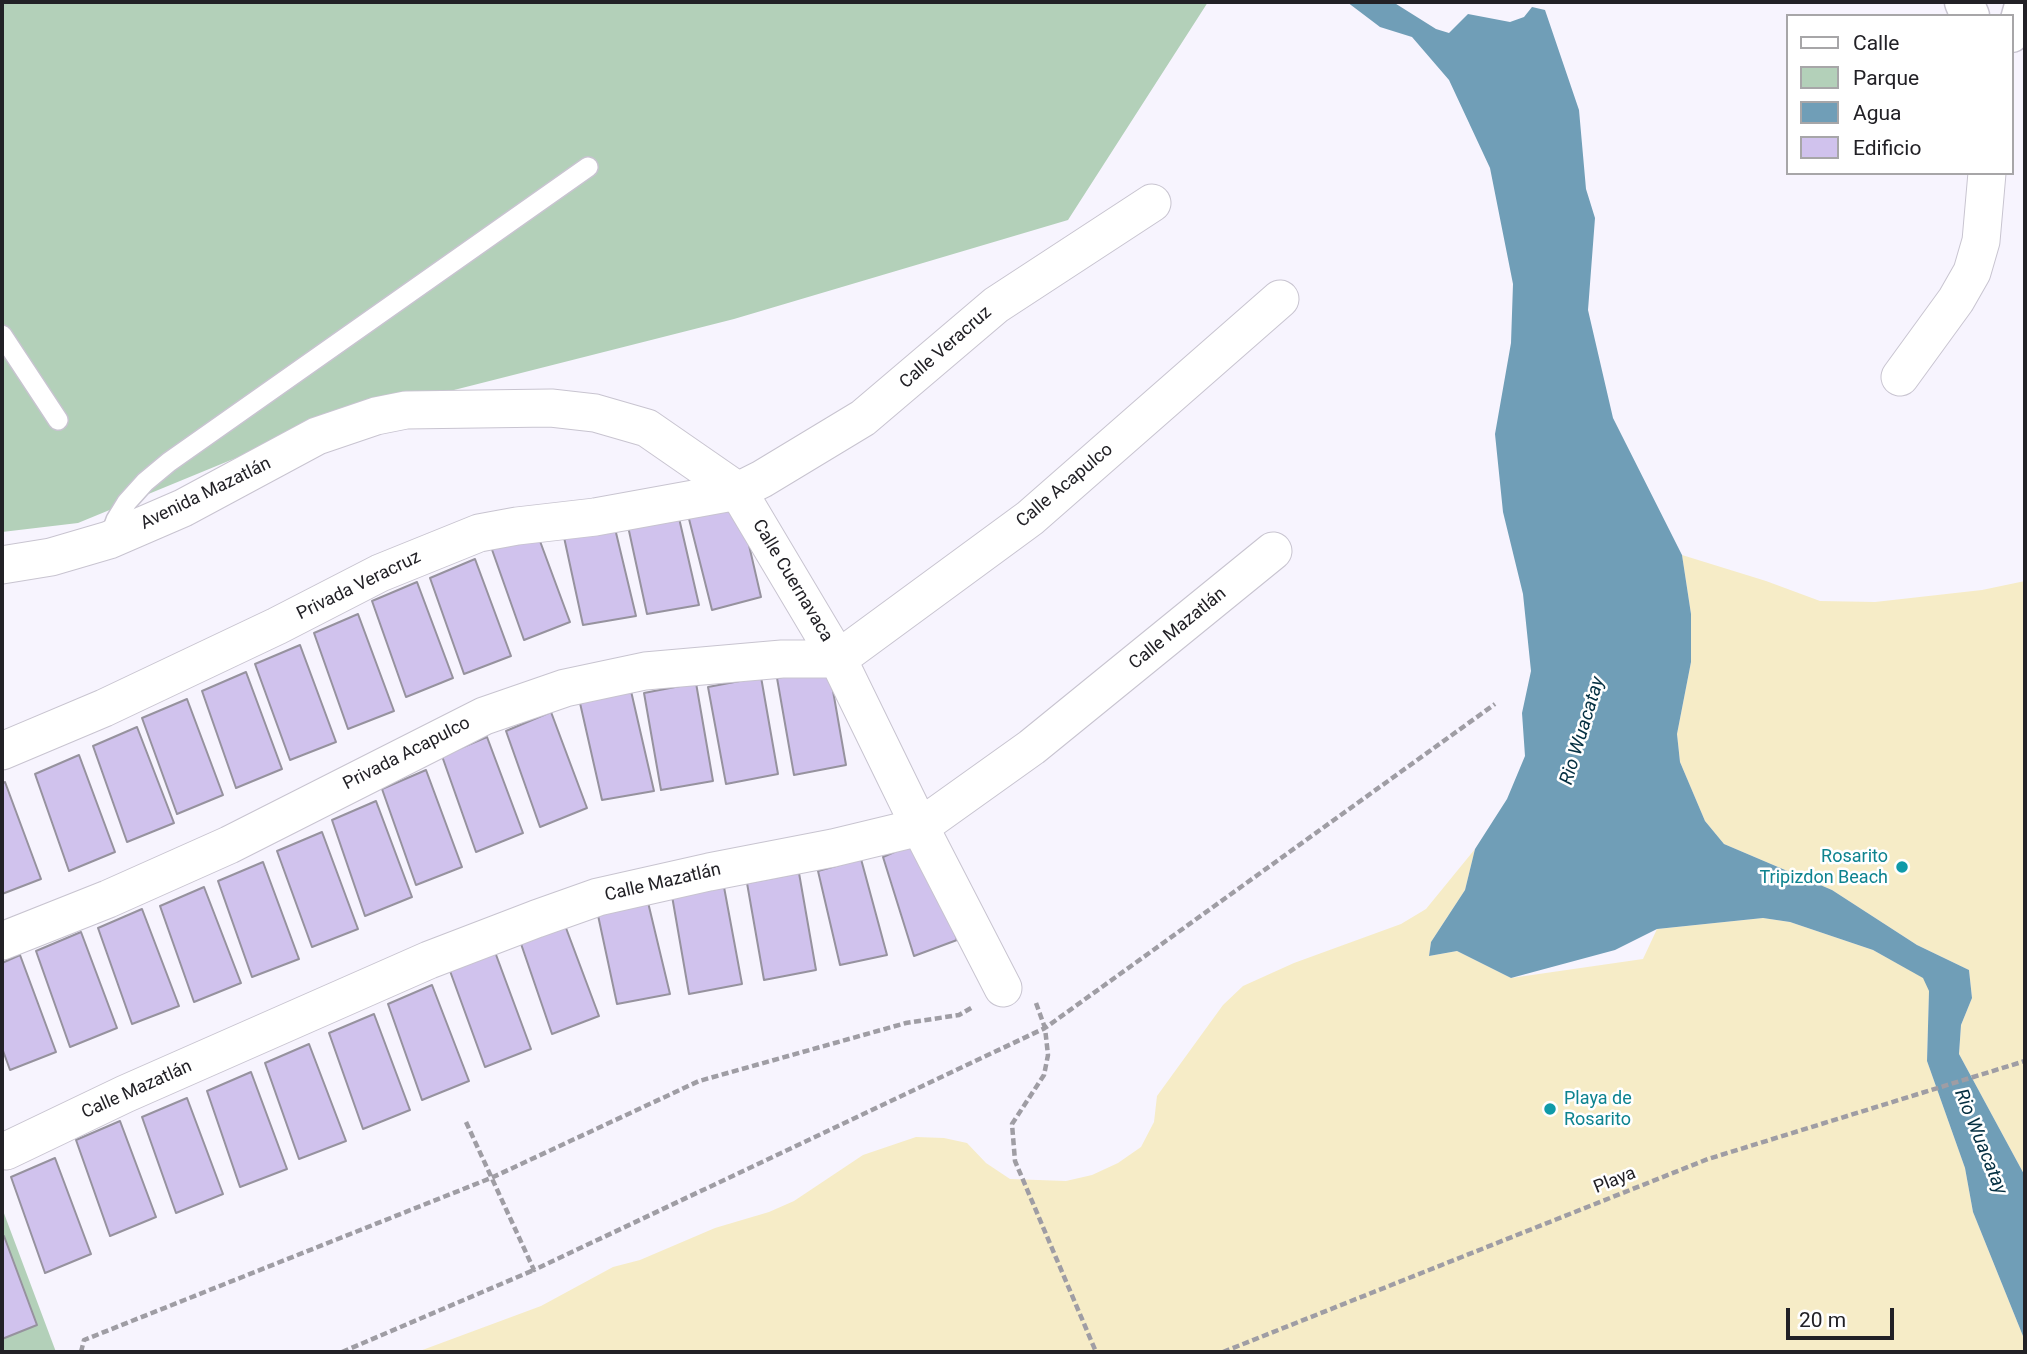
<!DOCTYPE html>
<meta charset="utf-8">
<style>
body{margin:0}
#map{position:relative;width:2027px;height:1354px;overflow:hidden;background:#f7f4fe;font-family:Roboto,sans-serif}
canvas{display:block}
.frame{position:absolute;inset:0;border:4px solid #222126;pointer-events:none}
.legend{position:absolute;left:1786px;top:14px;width:228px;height:161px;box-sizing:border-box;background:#fff;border:2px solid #a7a6a8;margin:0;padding:9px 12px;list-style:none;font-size:21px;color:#222126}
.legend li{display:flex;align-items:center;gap:14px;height:35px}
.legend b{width:35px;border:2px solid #a7a6a8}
.scale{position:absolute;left:1786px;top:1308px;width:108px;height:32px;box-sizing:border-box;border:4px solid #222126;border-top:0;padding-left:9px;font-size:21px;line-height:24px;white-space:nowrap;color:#222126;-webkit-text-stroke:5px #fff;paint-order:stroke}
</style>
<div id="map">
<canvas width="2027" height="1354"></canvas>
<div class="frame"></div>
<ul class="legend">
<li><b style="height:9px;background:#fff"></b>Calle</li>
<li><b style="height:19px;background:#b3d0b9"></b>Parque</li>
<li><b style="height:19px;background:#709eb7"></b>Agua</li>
<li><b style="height:19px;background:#d0c2ed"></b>Edificio</li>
</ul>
<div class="scale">20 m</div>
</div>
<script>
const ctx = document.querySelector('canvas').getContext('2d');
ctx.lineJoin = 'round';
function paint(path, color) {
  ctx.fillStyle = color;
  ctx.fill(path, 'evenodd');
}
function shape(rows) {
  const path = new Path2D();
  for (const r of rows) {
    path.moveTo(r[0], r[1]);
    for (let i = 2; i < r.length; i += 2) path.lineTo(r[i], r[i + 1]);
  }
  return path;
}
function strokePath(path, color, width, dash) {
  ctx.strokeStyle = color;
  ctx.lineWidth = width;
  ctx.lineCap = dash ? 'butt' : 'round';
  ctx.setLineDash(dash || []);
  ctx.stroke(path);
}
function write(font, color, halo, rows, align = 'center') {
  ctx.font = font + ' Roboto,sans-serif';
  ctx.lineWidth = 5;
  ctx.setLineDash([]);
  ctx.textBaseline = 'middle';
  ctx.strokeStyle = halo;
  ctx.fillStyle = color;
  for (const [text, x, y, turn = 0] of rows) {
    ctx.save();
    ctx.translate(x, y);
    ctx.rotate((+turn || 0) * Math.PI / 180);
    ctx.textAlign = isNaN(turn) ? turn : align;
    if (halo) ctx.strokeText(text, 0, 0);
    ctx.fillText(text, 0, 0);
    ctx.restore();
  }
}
const green = shape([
 [2,2,1208,2,1068,220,734,319,316,425,78,523,2,532],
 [2,1208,56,1352,2,1352]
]);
const sand = shape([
 [1682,555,1766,581,1820,601,1875,602,1982,590,2025,581,2025,1176,1959,1054,1961,1025,1972,998,1969,970,1917,945,1832,890,1724,844,1705,821,1680,762,1677,734,1691,662,1691,614],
 [1475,849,1465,890,1431,942,1429,956,1457,951,1511,978,1643,959,1657,929,1763,918,1790,922,1873,950,1924,978,1929,991,1927,1061,1965,1168,1973,1212,2025,1341,2025,1352,417,1352,541,1306,613,1267,640,1260,715,1228,769,1212,794,1201,863,1155,916,1137,944,1138,967,1143,986,1163,1010,1179,1066,1181,1092,1175,1118,1163,1141,1147,1154,1122,1157,1096,1223,1005,1243,986,1294,963,1401,924,1426,909]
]);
const water = shape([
 [1347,2,1393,2,1436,29,1449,33,1468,14,1510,22,1524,17,1532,7,1545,10,1579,110,1586,189,1595,218,1588,310,1613,418,1682,555,1691,614,1691,662,1677,734,1680,762,1705,821,1724,844,1832,890,1917,945,1969,970,1972,998,1961,1025,1959,1054,2025,1176,2025,1341,1973,1212,1965,1168,1927,1061,1929,991,1923,978,1873,950,1790,922,1763,918,1657,929,1615,950,1511,978,1457,951,1429,956,1431,942,1465,890,1475,849,1507,799,1525,756,1522,713,1531,671,1523,594,1503,512,1495,434,1511,343,1513,284,1490,168,1449,80,1412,37,1380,27]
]);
const building = shape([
 [739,502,761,597,712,610,687,511,739,502],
 [676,505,699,605,647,614,626,517,676,505],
 [612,516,636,616,583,625,562,528,612,516],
 [534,525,570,622,524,640,490,544,534,525],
 [475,559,511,656,464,674,430,578,475,559],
 [417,582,453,678,406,697,372,601,417,582],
 [358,614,394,711,348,729,314,633,358,614],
 [300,645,336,742,290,760,255,664,300,645],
 [829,668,846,765,794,775,777,678,829,668],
 [246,672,282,769,236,788,202,691,246,672],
 [761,677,778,774,726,784,708,687,761,677],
 [696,683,713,781,661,790,644,693,696,683],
 [631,691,654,791,602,800,580,703,631,691],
 [187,699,223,795,177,814,142,718,187,699],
 [551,712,587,808,540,827,506,731,551,712],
 [137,727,174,823,127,842,93,746,137,727],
 [487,737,523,833,476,852,442,756,487,737],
 [79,755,115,852,69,871,35,774,79,755],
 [426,770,462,867,416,885,382,789,426,770],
 [5,782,41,879,2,894,2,784,5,782],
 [376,801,412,897,365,916,332,820,376,801],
 [322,832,358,929,312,947,277,851,322,832],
 [924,839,957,940,914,956,883,857,924,839],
 [861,859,887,955,840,965,818,871,861,859],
 [263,862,299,959,252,977,218,881,263,862],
 [799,873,816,970,764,980,747,883,799,873],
 [204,887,241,983,194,1002,160,906,204,887],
 [724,887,742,984,689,994,672,896,724,887],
 [646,894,670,994,617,1004,596,906,646,894],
 [142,909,179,1006,132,1024,98,928,142,909],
 [563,920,599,1016,552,1034,519,938,563,920],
 [81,932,117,1028,70,1047,36,951,81,932],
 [495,952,531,1049,485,1067,450,971,495,952],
 [20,955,56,1052,10,1070,2,1048,2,963,20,955],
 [432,985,469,1081,422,1100,388,1004,432,985],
 [374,1014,410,1110,363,1129,329,1033,374,1014],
 [309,1044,346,1141,299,1159,265,1063,309,1044],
 [251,1072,287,1169,240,1187,207,1091,251,1072],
 [187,1098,223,1194,176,1213,142,1117,187,1098],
 [120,1121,156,1217,110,1236,76,1140,120,1121],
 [55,1158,91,1254,45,1273,11,1177,55,1158],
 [4,1236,37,1325,2,1339,2,1237,4,1236]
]);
const path = shape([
 [1036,1003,1045,1028,1048,1055,1044,1075,1012,1124,1015,1161,1096,1352],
 [466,1122,534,1270,1045,1028,1495,704],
 [81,1352,84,1340,491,1178,699,1081,906,1023,959,1015,973,1007],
 [342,1352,534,1270],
 [1223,1352,1708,1159,2025,1061]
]);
const lane = shape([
 [2,335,58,420],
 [109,539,116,520,127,502,145,482,169,462,588,167]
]);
const street = shape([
 [1900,377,1956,300,1972,272,1981,241,1987,173],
 [2,565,51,557,109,540,183,508,317,436,376,416,406,410,551,408,595,413,647,428,738,491,838,659,920,827,1003,988],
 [2,751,104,708,277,626,380,573,479,533,517,526,595,517,738,491,762,479,863,418,996,305,1152,203],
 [2,941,108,899,229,845,484,716,565,688,645,671,782,659,838,659,1030,518,1280,299],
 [6,1151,125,1094,429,960,536,919,598,897,709,872,833,848,920,827,1032,747,1273,551]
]);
const secondary = shape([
 [1964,2,1970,16],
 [2011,33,2019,23,2025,2]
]);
const markers = [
 [1902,867,7,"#0f9aa8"],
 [1550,1109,7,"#0f9aa8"]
];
const streetNames = [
 ["Calle Veracruz",946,348,-41],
 ["Calle Acapulco",1065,486,-40],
 ["Avenida Mazatlán",206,494,-26],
 ["Calle Cuernavaca",792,581,59],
 ["Privada Veracruz",359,586,-26],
 ["Calle Mazatlán",1178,629,-39],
 ["Privada Acapulco",407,754,-27],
 ["Calle Mazatlán",663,883,-13],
 ["Calle Mazatlán",137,1090,-24],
 ["Playa",1615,1181,-22]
];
const cultureNames = [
 ["Rosarito",1888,857],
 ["Tripizdon Beach",1888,878],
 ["Playa de",1564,1099,"left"],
 ["Rosarito",1564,1120,"left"]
];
const waterNames = [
 ["Rio Wuacatay",1583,731,-73],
 ["Rio Wuacatay",1980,1142,68]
];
paint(green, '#b3d0b9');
paint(sand, '#f6ecc7');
paint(water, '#709eb7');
paint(building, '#d0c2ed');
strokePath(building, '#96929e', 2);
strokePath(lane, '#c8c4d0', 22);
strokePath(street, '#c8c4d0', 39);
strokePath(secondary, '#c8c4d0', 41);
strokePath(path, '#9f9da4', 4.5, [7, 3.5]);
strokePath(lane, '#fff', 19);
strokePath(street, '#fff', 37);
strokePath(secondary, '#fff', 38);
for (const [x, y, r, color] of markers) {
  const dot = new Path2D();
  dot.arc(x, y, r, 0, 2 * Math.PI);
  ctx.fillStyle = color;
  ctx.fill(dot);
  strokePath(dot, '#fff', 2.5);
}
write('18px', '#222126', '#fff', streetNames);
write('18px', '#0d838f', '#fff', cultureNames, 'right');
write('italic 19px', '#042f41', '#fff', waterNames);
</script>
